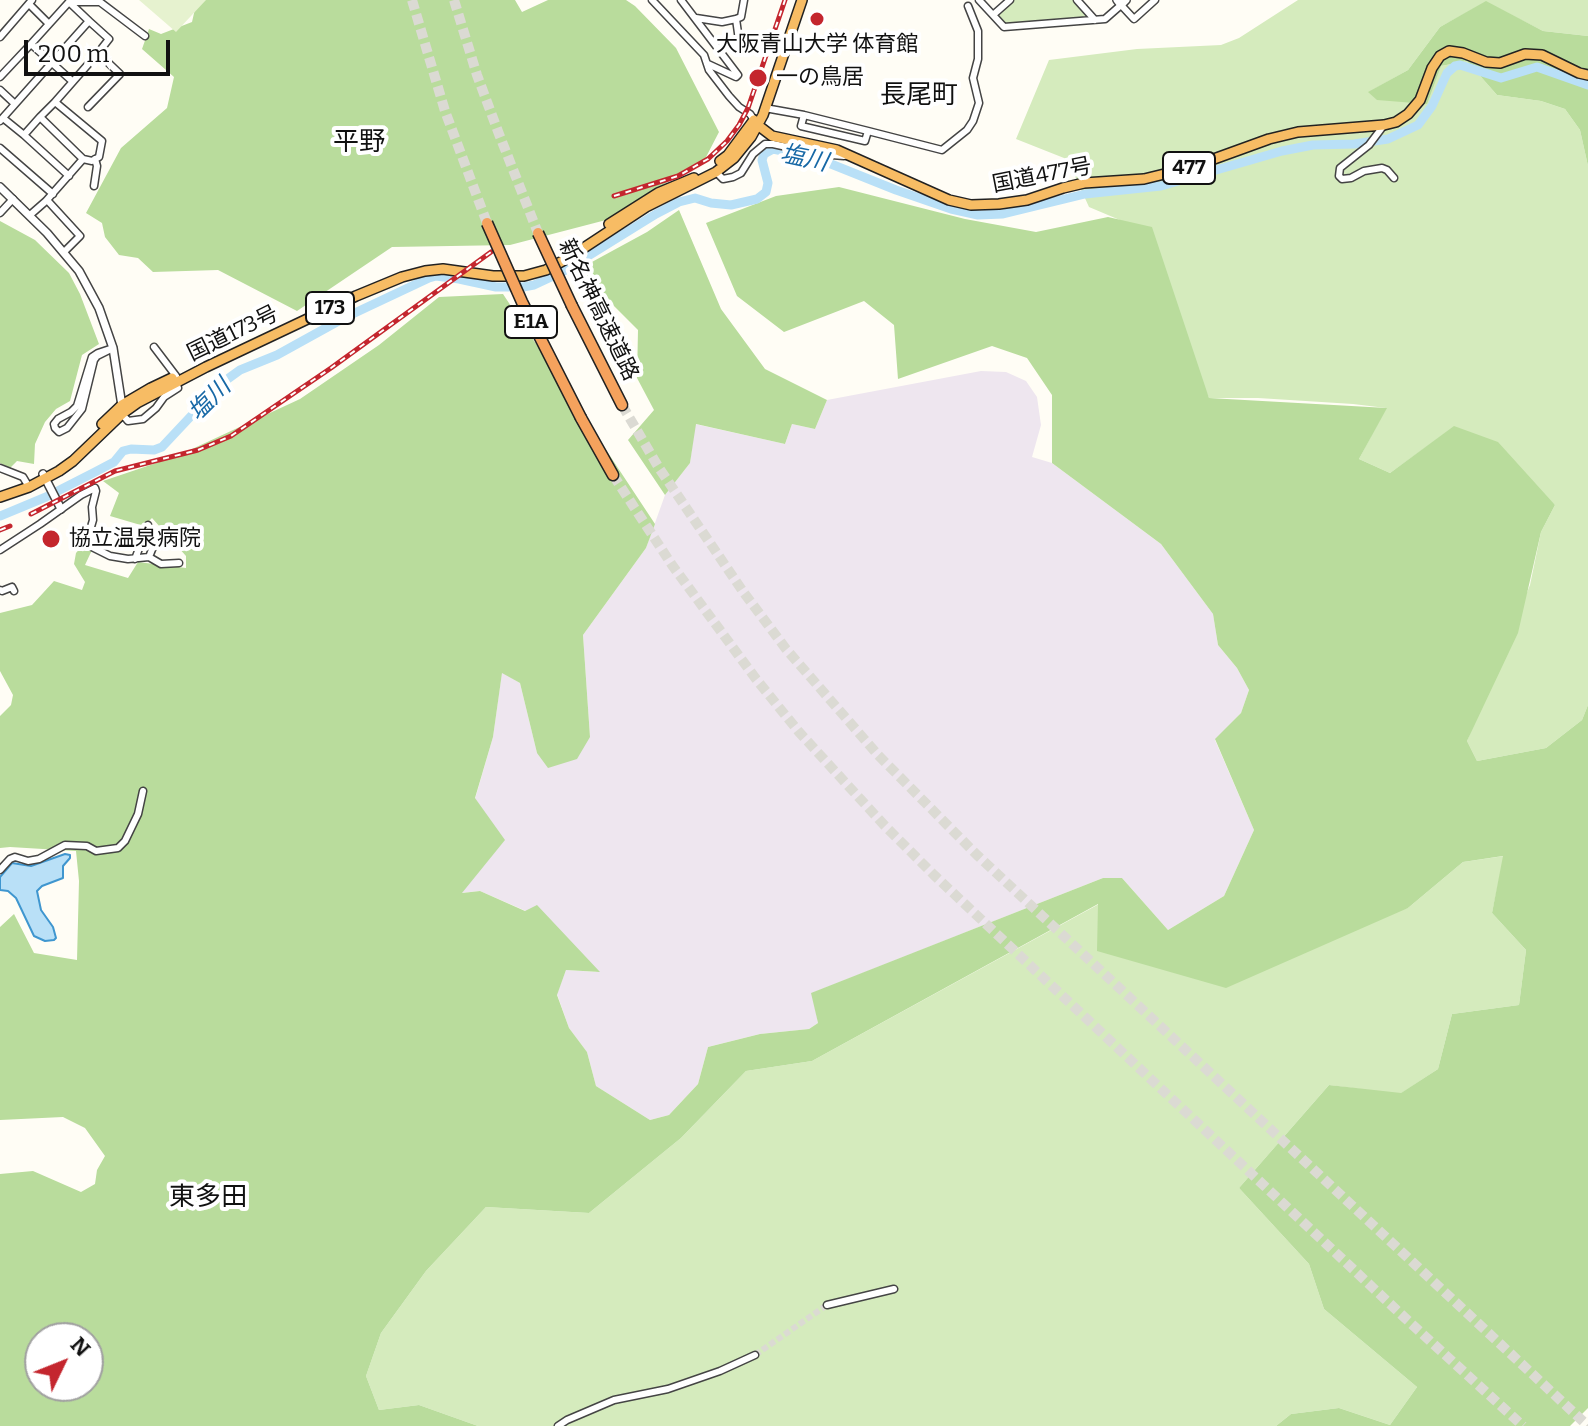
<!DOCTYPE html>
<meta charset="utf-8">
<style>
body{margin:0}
#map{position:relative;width:1588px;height:1426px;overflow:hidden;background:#fffdf5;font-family:Bitter,serif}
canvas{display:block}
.north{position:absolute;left:24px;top:1322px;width:80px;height:80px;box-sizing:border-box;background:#fff;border:2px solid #a0a0a0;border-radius:50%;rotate:47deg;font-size:22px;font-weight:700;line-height:32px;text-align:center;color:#111}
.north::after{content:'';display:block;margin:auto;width:28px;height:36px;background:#c4262e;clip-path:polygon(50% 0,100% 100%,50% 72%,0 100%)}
.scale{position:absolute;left:24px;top:40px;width:146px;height:36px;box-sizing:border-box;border:4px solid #111;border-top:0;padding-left:10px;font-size:24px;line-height:28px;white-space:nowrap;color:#111;-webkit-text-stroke:6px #fff;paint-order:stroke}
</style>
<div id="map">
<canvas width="1588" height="1426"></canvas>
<div class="north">N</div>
<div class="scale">200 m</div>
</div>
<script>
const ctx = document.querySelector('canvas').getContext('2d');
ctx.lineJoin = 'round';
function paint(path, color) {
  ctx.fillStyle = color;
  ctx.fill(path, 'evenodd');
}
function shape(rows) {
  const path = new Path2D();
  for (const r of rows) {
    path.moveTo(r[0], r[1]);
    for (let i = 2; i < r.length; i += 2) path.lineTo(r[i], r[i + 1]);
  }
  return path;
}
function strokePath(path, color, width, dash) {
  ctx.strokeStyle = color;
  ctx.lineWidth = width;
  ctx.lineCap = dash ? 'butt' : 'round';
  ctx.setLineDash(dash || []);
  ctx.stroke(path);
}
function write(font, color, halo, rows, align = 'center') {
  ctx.font = font + ' Bitter,"Noto Sans JP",serif';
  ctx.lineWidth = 8;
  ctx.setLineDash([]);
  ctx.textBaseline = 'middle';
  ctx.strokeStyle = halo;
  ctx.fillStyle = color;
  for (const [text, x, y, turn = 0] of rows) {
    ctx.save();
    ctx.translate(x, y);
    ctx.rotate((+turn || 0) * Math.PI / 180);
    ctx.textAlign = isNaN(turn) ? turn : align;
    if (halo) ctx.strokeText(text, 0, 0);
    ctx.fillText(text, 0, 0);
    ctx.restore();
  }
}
const industrial = shape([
 [981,371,1006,372,1026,381,1037,397,1041,425,1032,457,1052,463,1161,544,1213,614,1218,645,1237,668,1249,690,1241,713,1215,740,1254,830,1224,896,1168,930,1122,878,1103,878,812,993,818,1023,809,1029,760,1034,708,1047,698,1084,669,1115,650,1120,596,1086,587,1052,569,1028,557,994,566,970,598,972,526,911,480,891,461,893,504,840,475,799,493,737,502,672,520,683,537,753,590,737,583,635,646,548,665,495,690,463,695,424,785,444,792,424,815,429,827,400]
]);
const green = shape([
 [1011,0,1073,0,1088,16,1086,19,1004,25,995,15],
 [1298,0,1588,0,1588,36,1543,31,1486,2,1440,27,1408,70,1369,92,1441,66,1467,61,1497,95,1541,101,1565,109,1580,130,1588,166,1588,705,1582,720,1546,748,1477,761,1467,741,1530,585,1541,532,1555,505,1454,427,1390,473,1359,459,1386,408,1353,404,1258,398,1209,398,1134,226,1089,207,1074,174,1064,158,1016,139,1049,60,1137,49,1221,45,1239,38],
 [1504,856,1492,913,1526,950,1519,1005,1452,1014,1438,1069,1400,1094,1329,1085,1239,1188,1309,1264,1324,1309,1417,1387,1390,1425,1339,1408,1291,1414,1276,1426,478,1426,419,1405,379,1410,366,1376,381,1333,426,1271,486,1207,589,1213,681,1138,746,1071,812,1061,1099,904,1098,951,1408,908,1463,862]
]);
const forest = shape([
 [197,0,515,0,522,12,548,0,626,0,635,6,676,48,719,132,705,159,606,220,510,245,392,247,297,311,218,270,153,272,138,258,119,255,105,237,102,223,86,213,121,148,167,108,174,77,142,49,149,29,161,34,192,22],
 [1486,1,1543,31,1588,36,1588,166,1580,130,1565,109,1541,101,1497,95,1467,61,1441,66,1427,104,1377,100,1368,92,1408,70,1440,27],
 [839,187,965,219,1036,232,1108,217,1152,227,1209,398,1387,408,1359,459,1390,473,1454,426,1498,442,1555,505,1541,532,1518,633,1467,741,1477,761,1546,748,1582,720,1588,705,1588,1408,1570,1426,1276,1426,1291,1414,1339,1408,1390,1425,1417,1387,1324,1309,1309,1264,1239,1188,1329,1085,1401,1093,1438,1069,1452,1014,1519,1005,1526,950,1492,913,1503,856,1463,862,1408,908,1226,988,1097,951,1098,904,812,1061,746,1071,681,1138,589,1213,486,1207,426,1271,381,1333,366,1376,379,1410,419,1405,478,1426,0,1426,0,1174,33,1171,81,1192,95,1184,97,1170,105,1156,85,1128,63,1117,0,1120,0,927,14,914,34,953,77,960,79,881,76,851,10,847,0,848,0,716,11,705,13,695,0,671,0,613,32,605,54,581,82,590,85,582,74,564,76,553,83,545,92,550,85,565,128,578,138,562,186,568,186,556,152,518,144,526,110,516,119,493,103,481,177,456,300,399,379,345,439,297,503,294,655,524,646,548,583,635,590,737,577,759,548,768,537,753,520,683,502,673,493,737,475,798,505,840,462,893,480,891,525,911,537,905,600,972,566,970,557,995,569,1028,587,1052,596,1086,650,1120,669,1115,698,1084,708,1047,760,1034,809,1029,818,1023,811,993,1103,878,1122,878,1168,930,1224,896,1254,830,1215,739,1241,713,1249,690,1237,668,1218,645,1213,614,1161,544,1052,463,1052,395,1027,358,992,346,898,379,894,325,864,301,784,332,737,296,706,223,776,196],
 [40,1338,88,1338,88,1386,40,1386],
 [679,210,721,309,765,369,827,400,815,429,792,424,785,444,696,424,690,463,665,495,628,440,654,410,637,378,638,330,591,283,568,275,647,232],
 [0,221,35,240,69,273,80,294,99,344,82,355,70,401,56,409,45,422,35,444,34,464,17,461,10,468,0,463]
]);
const pitch = shape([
 [139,0,206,0,176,32]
]);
const water = shape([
 [65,854,70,855,70,858,63,866,63,878,42,886,37,891,41,910,53,927,56,938,54,940,45,941,34,936,16,898,8,891,0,890,0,877,12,863,31,866,65,854]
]);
const river = shape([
 [0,516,46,497,95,472,114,462,123,451,131,449,154,450,162,447,222,383,240,370,277,355,344,318,429,278,436,276,459,279,496,287,523,287,534,285,564,271,656,214,679,202,695,198,711,203,731,205,757,199,766,192,768,183,762,160,764,154,773,149,816,158,896,190,951,209,978,215,1003,214,1085,194,1161,186,1282,151,1313,145,1354,144,1388,139,1418,125,1432,106,1447,73,1455,66,1460,65,1501,78,1537,67,1588,85]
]);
const minorTunnel = shape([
 [755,1355,827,1305]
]);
const motorwayTunnel = shape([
 [412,0,445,111,487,223],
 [454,0,477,75,499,134,538,233],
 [622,405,659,468,744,593,786,649,878,755,977,855,1588,1426],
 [613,475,672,565,756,679,799,732,885,826,934,875,1190,1116,1404,1317,1523,1426]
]);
const minor = shape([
 [652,0,704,55,709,70,729,96,739,107,750,114,754,120],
 [681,0,738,75,736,77,708,64],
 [979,0,1004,27,1105,19,1121,5,1134,19,1155,0],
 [1077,0,1095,20],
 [69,2,100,2,145,36],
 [29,4,49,24],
 [993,15,1010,0],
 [696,18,722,22,736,19],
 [0,37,32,0],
 [739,40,736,19,741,17,744,0],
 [0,77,31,44],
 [72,81,31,44,69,2,89,21],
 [0,90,15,104],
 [55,102,98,53],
 [765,108,804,115,868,131,865,141,801,126,804,115],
 [40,117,24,135,69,176],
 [3,118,24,135],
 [0,121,89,21,109,39,98,53,120,74,88,107],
 [1384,125,1369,145,1340,168,1339,176,1342,179,1351,178,1364,171,1382,168,1387,170,1394,178],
 [868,131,942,150,967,130,973,121,979,103,973,78,978,59,978,31,968,6],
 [0,148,53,194],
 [716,172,723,179,733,177,741,173,753,154,765,144,773,144,819,154,844,156],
 [94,186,97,166,95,159],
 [47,200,80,236,64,252],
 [0,213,13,199],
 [30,215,46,201,83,159,92,161,99,157,102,141,55,102,40,117,83,159],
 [154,347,176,376],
 [113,348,97,356,94,360,82,409,67,428,59,432,55,428,54,424,58,419,71,412,77,406,92,357,98,353,113,348],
 [122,414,128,421,143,419,156,408,164,397,178,388,176,382],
 [0,468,23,477,29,487],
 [0,550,40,524,81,495,95,488,96,491,92,507,93,520,86,544,110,556,128,559,149,557,161,564,179,563],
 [149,557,157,537],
 [135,559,148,525],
 [0,590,2,591,12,587,14,591],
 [0,870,10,859,15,857,28,861,39,859,65,845,87,846,96,851,118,848,125,841,138,814,143,791],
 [827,1305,894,1289],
 [558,1426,567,1420,614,1400,668,1389,720,1371,755,1355]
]);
const tertiary = shape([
 [1117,0,1121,5,1126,0],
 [0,187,47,233,79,271,99,308,113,348,122,406],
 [43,474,61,509]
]);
const trunk = shape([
 [755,123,772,136,837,150,949,200,971,205,999,204,1027,200,1063,188,1084,183,1144,179,1189,168,1269,139,1298,132,1384,125,1396,122,1408,114,1420,100,1432,68,1440,56,1449,51,1463,53,1486,62,1500,63,1525,54,1542,55,1579,73,1588,75],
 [720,161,728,155,754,120],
 [609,224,658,193,694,178],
 [102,424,122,405,151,388,172,378],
 [0,497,29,487,59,471,73,461,123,413,137,403,206,367,356,296,402,277,425,271,443,269,493,276,524,276,546,270,570,257,646,207,716,172,734,158,751,137,763,115,802,0]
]);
const motorway = shape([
 [572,306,622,405],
 [581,418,613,475]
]);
const rail = shape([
 [614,196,678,176,708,159,727,141,739,125,748,108,785,0],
 [31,514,115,471,198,450,231,436,331,368,491,252],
 [0,530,10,526]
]);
const motorwayBridge = shape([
 [487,223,522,302,581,418],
 [538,233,572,306]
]);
const markers = [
 [817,19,8,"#c4262e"],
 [758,78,10,"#c4262e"],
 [51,539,10,"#c4262e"]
];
const shields = [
 [1189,168,52],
 [330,308,48],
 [531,322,52]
];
const shieldNames = [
 ["477",1189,168],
 ["173",330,308],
 ["E1A",531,322]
];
const poiNames = [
 ["大阪青山大学 体育館",817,45,"center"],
 ["一の鳥居",776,78],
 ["協立温泉病院",69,539]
];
const streetNames = [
 ["国道477号",1042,176,-11],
 ["新名神高速道路",598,310,64],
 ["国道173号",233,334,-26]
];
const waterNames = [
 ["塩川",804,159,12],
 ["塩川",210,400,-45]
];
const quarterNames = [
 ["長尾町",919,96],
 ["平野",359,143],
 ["東多田",208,1198]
];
paint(industrial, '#eee6ef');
paint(green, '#d5ebbd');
paint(forest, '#b9dc9c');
paint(pitch, '#e6f2cf');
paint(water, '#b9e0f7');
strokePath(water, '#3f96cf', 2);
strokePath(river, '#b9e0f7', 9);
strokePath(minorTunnel, '#dbdad3', 6, [6, 3]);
strokePath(motorwayTunnel, '#dbdad3', 10, [10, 5]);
strokePath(minor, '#444', 9);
strokePath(tertiary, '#444', 10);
strokePath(trunk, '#222', 12);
strokePath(motorway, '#222', 13);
strokePath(minor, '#fff', 6);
strokePath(tertiary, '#fff', 7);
strokePath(trunk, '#f7bc64', 9);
strokePath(motorway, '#f5a25d', 10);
strokePath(rail, '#c4262e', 5);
strokePath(rail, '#fff', 2, [6]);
strokePath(motorwayBridge, '#222', 13, []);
strokePath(motorwayBridge, '#f5a25d', 10);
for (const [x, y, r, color] of markers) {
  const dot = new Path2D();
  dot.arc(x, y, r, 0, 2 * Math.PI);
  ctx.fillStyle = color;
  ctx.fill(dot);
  strokePath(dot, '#fff', 3);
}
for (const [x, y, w] of shields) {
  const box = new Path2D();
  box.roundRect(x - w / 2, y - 16, w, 32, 6);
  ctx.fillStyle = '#fff';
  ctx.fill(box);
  strokePath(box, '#111', 2);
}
write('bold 20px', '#111', null, shieldNames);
write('22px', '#111', '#fff', poiNames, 'left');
write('22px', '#111', '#fff', streetNames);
write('italic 24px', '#1768a6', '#fff', waterNames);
write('26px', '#111', '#fff', quarterNames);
</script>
